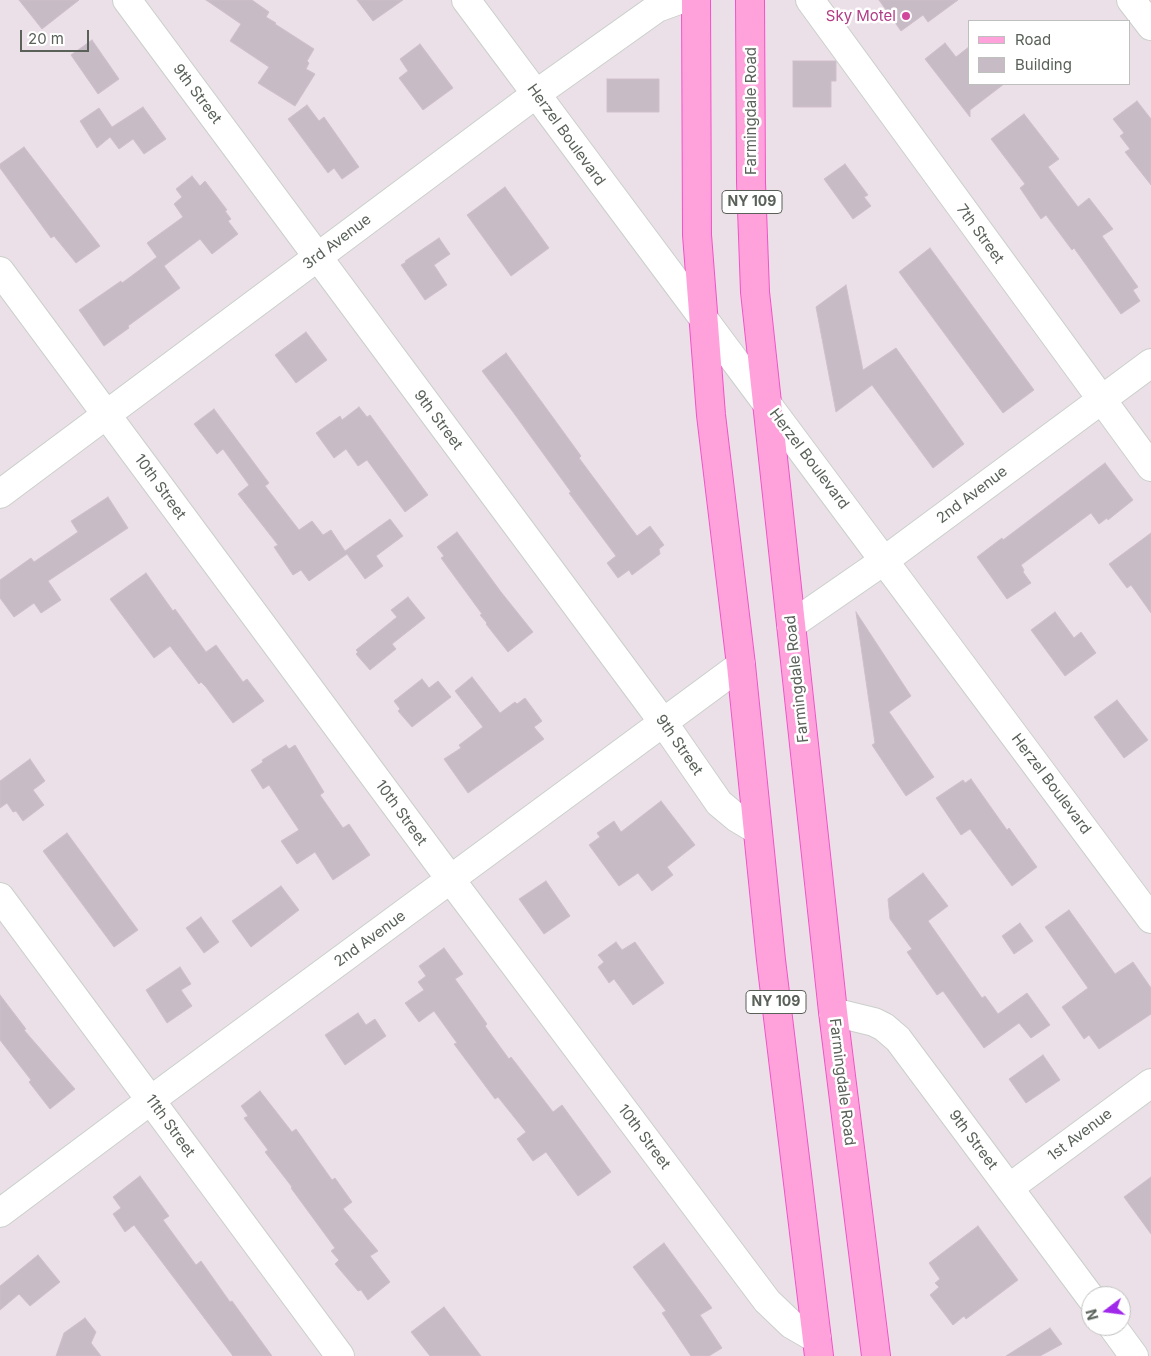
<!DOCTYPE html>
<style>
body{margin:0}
#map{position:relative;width:1151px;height:1356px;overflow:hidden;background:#ece0e8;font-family:Inter,sans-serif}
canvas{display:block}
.legend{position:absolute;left:968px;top:20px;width:162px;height:65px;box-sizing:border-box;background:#fff;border:1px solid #bdc0bd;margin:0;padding:6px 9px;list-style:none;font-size:15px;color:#596159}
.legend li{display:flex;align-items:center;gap:10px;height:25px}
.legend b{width:25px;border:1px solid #bdc0bd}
.north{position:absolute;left:1081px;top:1286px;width:50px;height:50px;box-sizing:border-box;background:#fff;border:1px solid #bdc0bd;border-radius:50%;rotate:255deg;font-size:14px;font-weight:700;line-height:20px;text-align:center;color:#596159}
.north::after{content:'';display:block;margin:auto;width:18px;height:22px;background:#a028ea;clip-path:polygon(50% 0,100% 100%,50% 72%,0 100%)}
.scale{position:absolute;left:20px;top:30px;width:69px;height:22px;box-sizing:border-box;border:2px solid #596159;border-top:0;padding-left:6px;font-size:15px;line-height:18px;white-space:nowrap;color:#596159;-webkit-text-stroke:4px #fff;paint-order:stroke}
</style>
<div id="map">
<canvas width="1151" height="1356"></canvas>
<ul class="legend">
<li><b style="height:6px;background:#ffa2dc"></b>Road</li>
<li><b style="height:14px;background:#c7bcc5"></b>Building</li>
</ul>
<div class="north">N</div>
<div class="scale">20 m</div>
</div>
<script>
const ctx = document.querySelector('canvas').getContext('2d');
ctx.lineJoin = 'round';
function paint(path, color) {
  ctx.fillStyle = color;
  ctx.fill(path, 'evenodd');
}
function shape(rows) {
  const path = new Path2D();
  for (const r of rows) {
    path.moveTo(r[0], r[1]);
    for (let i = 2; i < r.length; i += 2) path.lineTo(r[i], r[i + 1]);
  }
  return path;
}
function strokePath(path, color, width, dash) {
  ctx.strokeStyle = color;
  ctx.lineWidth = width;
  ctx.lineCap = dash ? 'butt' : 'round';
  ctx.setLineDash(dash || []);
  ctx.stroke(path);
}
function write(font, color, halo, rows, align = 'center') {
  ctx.font = font + ' Inter,sans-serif';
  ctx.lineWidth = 5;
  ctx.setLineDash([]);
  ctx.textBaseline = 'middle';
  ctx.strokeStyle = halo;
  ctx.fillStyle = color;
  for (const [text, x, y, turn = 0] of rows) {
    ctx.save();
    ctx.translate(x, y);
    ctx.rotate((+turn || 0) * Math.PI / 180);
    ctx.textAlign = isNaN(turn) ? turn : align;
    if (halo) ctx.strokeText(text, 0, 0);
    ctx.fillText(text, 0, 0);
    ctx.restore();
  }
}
const building = shape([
 [19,0,79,0,42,29,19,0],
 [206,0,252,0,269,12,266,17,276,23,275,24,314,49,307,61,309,63,306,69,315,74,295,106,258,83,269,67,230,41,241,24,206,0],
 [357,0,403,0,373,21,357,0],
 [879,0,958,0,928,22,923,15,901,31,879,0],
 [92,40,119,79,98,94,71,55,92,40],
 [945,43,956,57,970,46,970,84,1004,84,970,110,970,117,925,59,945,43],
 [420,44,453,88,423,110,399,78,408,71,400,59,420,44],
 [793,61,836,61,836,81,831,81,831,107,793,107,793,61],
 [607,79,659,79,659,112,607,112,607,79],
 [1137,101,1151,119,1151,185,1125,152,1130,149,1120,136,1124,133,1113,119,1137,101],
 [307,105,319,121,324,117,359,167,342,179,334,168,328,173,288,119,307,105],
 [143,107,166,139,144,154,133,139,119,149,110,137,97,148,80,121,99,108,112,127,143,107],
 [1024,114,1059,159,1048,167,1078,207,1089,198,1113,229,1102,236,1138,287,1133,290,1140,301,1121,314,1074,248,1072,250,1046,215,1041,219,1020,188,1025,184,991,139,1024,114],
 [24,147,100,246,76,263,54,236,51,238,0,168,0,164,24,147],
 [845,164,868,195,864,197,871,206,853,219,824,179,845,164],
 [192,176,200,186,205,181,227,210,225,211,231,219,228,221,238,234,212,254,200,239,164,266,180,288,128,326,129,328,104,346,79,310,121,281,122,283,157,257,147,243,183,217,174,204,182,197,176,189,192,176],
 [505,187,549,248,511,276,467,215,505,187],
 [439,238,450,254,434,265,447,285,425,300,401,265,406,262,405,261,439,238],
 [930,248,1034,390,1003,413,899,272,930,248],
 [846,285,863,370,896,348,964,444,933,468,872,385,836,412,816,307,846,285],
 [306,332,327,360,296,383,275,355,306,332],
 [506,353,581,456,579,458,637,536,650,526,664,545,659,549,660,554,632,575,629,570,618,578,607,563,616,556,569,493,571,492,513,412,482,371,506,353],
 [359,407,367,417,370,415,428,495,405,512,367,460,358,466,346,449,334,458,316,433,340,416,342,420,359,407],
 [214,409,269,483,265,486,299,530,312,521,323,535,331,530,345,551,390,519,403,536,376,556,383,566,365,579,347,554,309,581,301,570,293,575,274,547,278,545,238,494,249,485,223,449,217,454,194,424,214,409],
 [1105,463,1133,500,1108,520,1107,518,1099,524,1091,513,1021,565,1024,570,1023,572,1031,583,1007,599,977,557,1002,538,1003,540,1105,463],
 [108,497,128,528,48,581,61,600,41,613,34,603,14,617,0,598,0,580,31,558,34,562,78,532,71,521,108,497],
 [457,532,501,592,533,632,508,652,486,624,487,623,480,615,482,614,441,558,444,556,437,547,457,532],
 [1151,533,1151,613,1131,585,1127,588,1109,564,1151,533],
 [146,573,173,611,175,609,206,652,216,645,243,682,247,679,264,701,233,723,206,687,201,682,199,684,170,646,154,658,110,599,146,573],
 [408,597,425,618,392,644,396,649,370,670,356,654,358,652,356,650,397,617,391,610,408,597],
 [856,612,911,696,889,712,934,777,906,796,872,745,875,743,856,612],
 [1055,612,1074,638,1081,632,1096,653,1065,676,1031,630,1055,612],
 [472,677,500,713,515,702,517,704,525,698,542,721,534,727,544,739,468,793,444,759,461,748,459,745,483,727,455,691,472,677],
 [422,679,429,688,438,681,451,697,412,727,398,711,400,709,394,701,422,679],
 [1117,700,1148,740,1124,758,1094,717,1117,700],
 [286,745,289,749,295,745,324,792,320,795,343,828,349,824,370,855,333,880,315,852,297,864,281,841,299,830,269,785,263,789,251,770,263,762,262,760,286,745],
 [30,759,45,781,33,790,44,805,23,821,16,811,13,812,7,803,0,808,0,781,30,759],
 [971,779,1007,830,1009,828,1037,867,1012,886,970,829,961,835,936,798,963,780,965,783,971,779],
 [661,801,695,845,667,867,673,875,652,891,638,873,619,886,589,845,600,837,597,833,614,821,621,832,661,801],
 [67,833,138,930,114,947,43,851,67,833],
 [923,873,948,906,928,921,982,998,985,996,998,1014,1027,993,1050,1025,1031,1038,1019,1023,984,1048,943,991,937,995,907,952,912,949,890,919,888,899,923,873],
 [546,881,570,916,544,934,519,899,546,881],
 [281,886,299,910,251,947,232,921,281,886],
 [1069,910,1115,974,1133,962,1151,988,1151,1014,1099,1049,1089,1035,1084,1039,1062,1007,1088,988,1045,927,1069,910],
 [201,917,219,942,204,953,186,928,201,917],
 [1020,923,1033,941,1014,954,1002,936,1020,923],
 [616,942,622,950,635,942,664,983,633,1005,614,979,609,983,598,967,604,962,598,955,616,942],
 [444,948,463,974,455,979,487,1024,485,1026,509,1059,511,1057,518,1066,553,1112,562,1105,611,1172,578,1196,546,1152,533,1161,517,1139,526,1132,498,1097,495,1099,454,1044,457,1043,434,1011,419,1022,405,1003,424,990,418,982,426,976,419,966,444,948],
 [180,967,191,984,181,990,192,1006,167,1023,146,990,180,967],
 [0,995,26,1029,24,1030,75,1089,50,1109,29,1082,31,1080,0,1040,0,995],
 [358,1013,366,1025,375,1019,386,1036,345,1065,325,1035,358,1013],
 [1043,1055,1060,1080,1026,1103,1009,1079,1043,1055],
 [260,1091,292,1132,296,1129,332,1180,335,1178,352,1202,343,1209,378,1251,370,1256,390,1282,368,1300,361,1290,358,1291,335,1264,339,1260,331,1251,335,1248,291,1188,292,1187,265,1152,268,1150,244,1118,248,1116,241,1106,260,1091],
 [140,1176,169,1216,163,1220,196,1265,201,1261,230,1302,232,1301,272,1356,233,1356,134,1225,125,1232,113,1214,121,1208,113,1197,140,1176],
 [1151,1177,1151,1234,1124,1197,1151,1177],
 [978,1226,1018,1280,966,1319,964,1316,953,1325,930,1295,939,1287,935,1283,940,1279,929,1263,978,1226],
 [664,1243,712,1308,700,1315,722,1348,709,1356,691,1356,662,1313,666,1311,633,1267,664,1243],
 [38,1255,60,1282,30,1306,19,1294,0,1310,0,1286,38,1255],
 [444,1307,481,1356,430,1356,411,1332,444,1307],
 [85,1318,96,1332,91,1343,101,1356,56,1356,64,1333,85,1318],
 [1050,1328,1062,1344,1040,1356,1006,1356,1050,1328]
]);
const minor = shape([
 [127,0,663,722,719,803,737,818,757,830],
 [466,0,1151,919],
 [810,0,1151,467],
 [1131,0,1151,26],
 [0,271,451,880,767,1301,791,1324,817,1339],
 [0,494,536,94,657,8,679,0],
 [791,625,885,560,1151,363],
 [0,897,340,1356],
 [833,1012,874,1022,884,1027,898,1039,1091,1298],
 [1009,1188,1151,1083],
 [0,1213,151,1100,741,665],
 [1112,1326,1134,1356]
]);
const major = shape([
 [696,0,697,235,711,415,741,665,771,960,819,1356],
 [750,0,751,182,755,292,833,1012,876,1356]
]);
const markers = [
 [906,16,5,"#d1479c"]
];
const shields = [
 [752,202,60],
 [776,1002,60]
];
const shieldNames = [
 ["NY 109",752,202],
 ["NY 109",776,1002]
];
const hotelNames = [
 ["Sky Motel",896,16]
];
const streetNames = [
 ["9th Street",197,94,53],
 ["Farmingdale Road",751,111,-90],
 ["Herzel Boulevard",566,135,54],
 ["7th Street",980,234,54],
 ["3rd Avenue",337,242,-37],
 ["9th Street",438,420,53],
 ["Herzel Boulevard",809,459,53],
 ["10th Street",160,487,54],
 ["2nd Avenue",972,495,-37],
 ["Farmingdale Road",797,679,-96],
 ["9th Street",679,745,55],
 ["Herzel Boulevard",1051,784,53],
 ["10th Street",401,813,54],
 ["2nd Avenue",370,939,-36],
 ["Farmingdale Road",842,1082,83],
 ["11th Street",170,1126,54],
 ["1st Avenue",1080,1135,-37],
 ["10th Street",644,1137,53],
 ["9th Street",973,1140,53]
];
paint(building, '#c7bcc5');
strokePath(building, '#d0becc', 1);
strokePath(minor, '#c9d0ca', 30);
strokePath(major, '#f253c8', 30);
strokePath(minor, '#fff', 28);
strokePath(major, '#ffa2dc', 28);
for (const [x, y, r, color] of markers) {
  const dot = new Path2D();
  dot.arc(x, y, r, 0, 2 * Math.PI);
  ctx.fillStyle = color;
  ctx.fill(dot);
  strokePath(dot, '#fff', 2);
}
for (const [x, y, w] of shields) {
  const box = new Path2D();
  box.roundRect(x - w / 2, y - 11.5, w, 23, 4);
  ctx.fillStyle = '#fff';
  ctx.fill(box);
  strokePath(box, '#596159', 1);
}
write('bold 14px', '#596159', null, shieldNames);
write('15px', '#b23c85', '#fff', hotelNames, 'right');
write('15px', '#596159', '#fff', streetNames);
</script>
